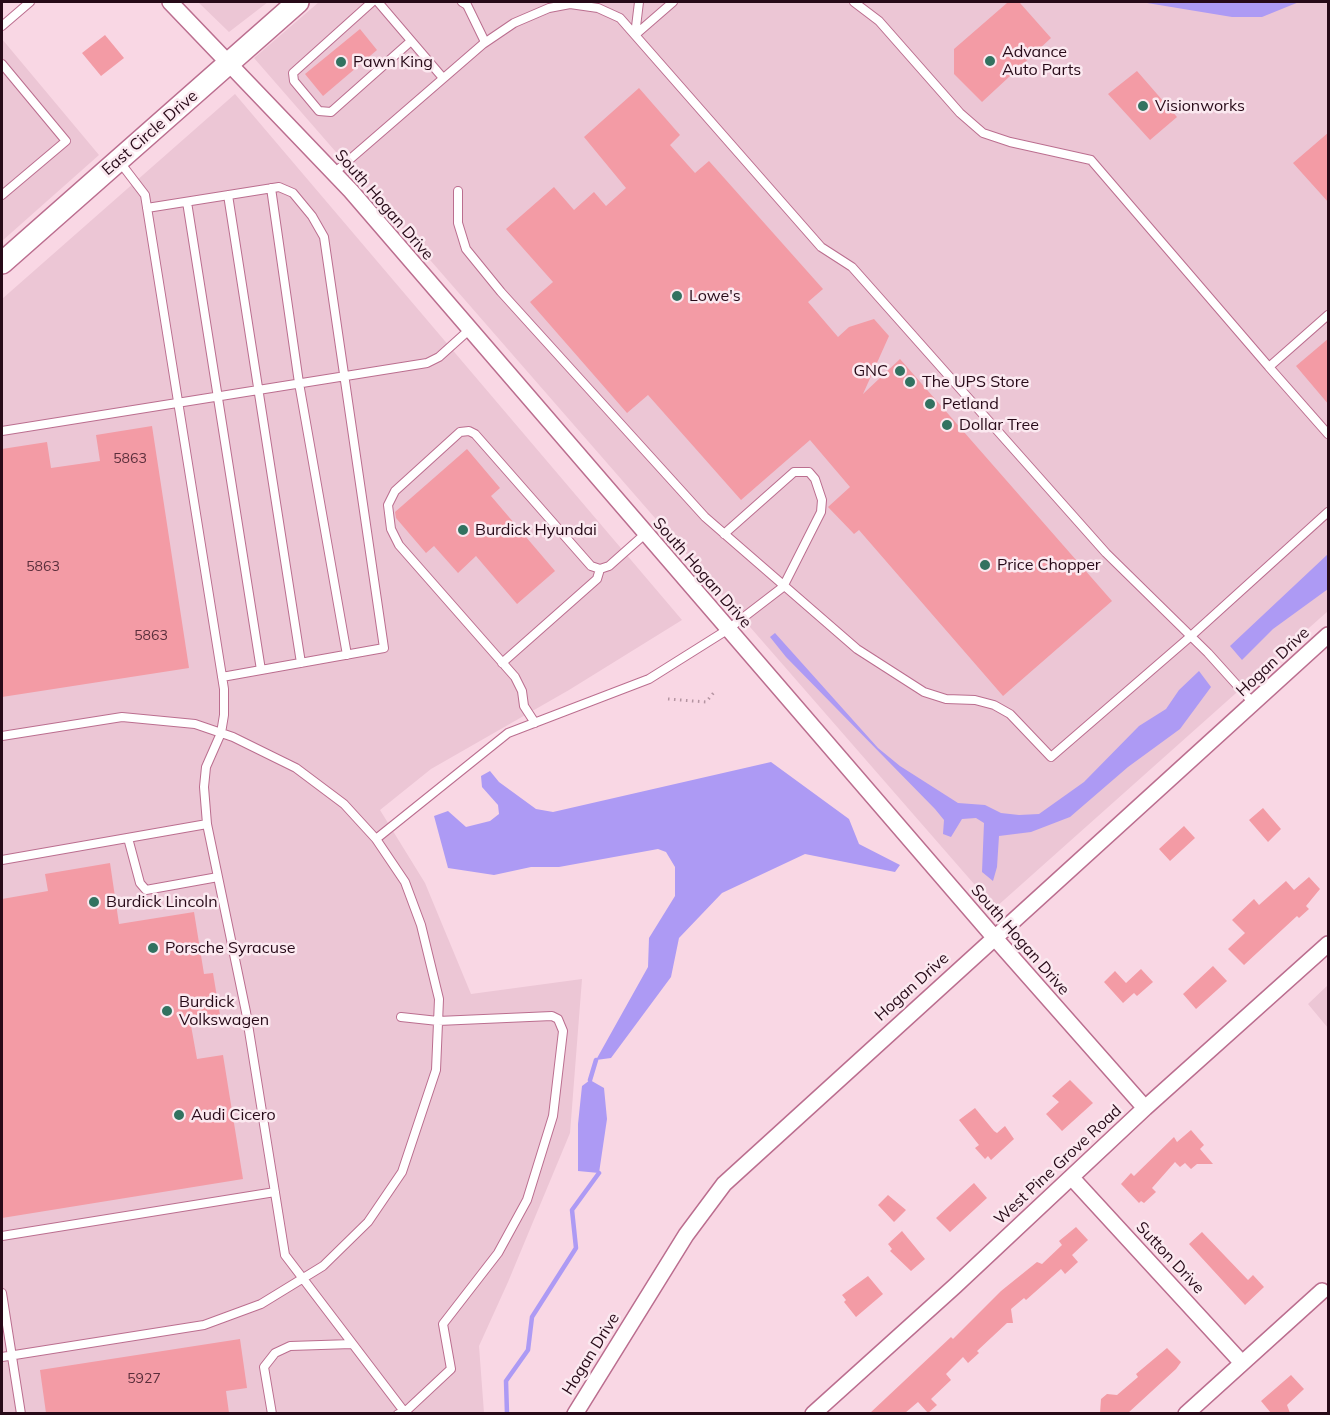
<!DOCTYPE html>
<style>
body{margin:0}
#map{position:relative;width:1330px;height:1415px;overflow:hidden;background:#f9d7e4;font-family:Mulish,sans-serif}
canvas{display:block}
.frame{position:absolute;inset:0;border:3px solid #270a18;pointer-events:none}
</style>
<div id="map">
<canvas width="1330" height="1415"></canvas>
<div class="frame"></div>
</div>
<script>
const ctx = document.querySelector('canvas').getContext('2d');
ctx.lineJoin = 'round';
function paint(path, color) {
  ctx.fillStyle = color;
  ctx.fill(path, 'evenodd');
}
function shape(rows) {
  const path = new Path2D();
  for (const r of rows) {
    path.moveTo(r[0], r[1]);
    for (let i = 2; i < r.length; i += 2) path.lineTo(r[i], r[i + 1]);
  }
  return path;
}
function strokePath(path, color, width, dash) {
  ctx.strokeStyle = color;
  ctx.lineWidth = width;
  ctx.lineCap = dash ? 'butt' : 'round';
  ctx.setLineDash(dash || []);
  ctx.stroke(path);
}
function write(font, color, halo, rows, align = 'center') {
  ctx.font = font + ' Mulish,sans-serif';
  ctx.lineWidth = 5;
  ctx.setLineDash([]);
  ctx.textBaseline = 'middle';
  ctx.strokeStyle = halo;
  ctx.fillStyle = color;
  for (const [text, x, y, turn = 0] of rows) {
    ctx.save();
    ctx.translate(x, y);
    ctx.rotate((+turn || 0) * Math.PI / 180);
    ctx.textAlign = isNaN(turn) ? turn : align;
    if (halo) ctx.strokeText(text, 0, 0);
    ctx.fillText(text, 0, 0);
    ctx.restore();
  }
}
const built = shape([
 [198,2,268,2,229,32],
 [319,2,1328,2,1328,611,995,908,254,58],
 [2,39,99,155,2,241],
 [235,94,682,620,569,690,431,769,380,810,425,883,471,994,582,979,570,1133,508,1282,479,1346,484,1413,2,1413,2,299],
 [1328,985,1328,1028,1308,1004]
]);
const water = shape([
 [1141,2,1299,2,1262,17,1232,17],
 [1328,554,1328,589,1273,629,1242,660,1230,646],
 [775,633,878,748,900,766,958,803,985,805,1001,813,1019,815,1039,814,1084,782,1139,726,1166,709,1179,690,1199,671,1211,687,1180,729,1128,767,1070,817,1031,832,999,836,997,867,993,881,982,872,984,823,976,818,962,819,951,837,943,834,944,820,935,809,786,657,770,637],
 [771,762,849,819,859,844,900,865,895,872,805,854,722,893,679,938,671,977,611,1058,596,1060,648,967,649,938,675,896,675,867,666,852,658,849,559,867,531,867,494,875,448,868,434,816,448,811,466,827,490,821,499,814,498,805,482,787,481,776,490,771,499,782,536,809,553,812],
 [590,1080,604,1088,607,1119,599,1173,578,1171,578,1124,582,1086]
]);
const stream = shape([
 [590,1080,596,1060],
 [507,1414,506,1381,528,1350,532,1317,576,1248,572,1210,599,1173]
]);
const building = shape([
 [1007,3,1020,3,1051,38,982,102,954,74,954,49],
 [360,29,377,50,323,96,305,74],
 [105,35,124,58,101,76,82,53],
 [1137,71,1177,117,1150,140,1108,94],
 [639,88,680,135,670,145,695,173,709,161,823,289,808,302,838,337,849,327,874,319,889,336,863,394,900,359,1112,601,1003,696,859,530,854,534,828,507,850,487,810,440,741,500,648,395,627,413,530,302,553,282,506,229,554,187,574,210,594,192,606,206,626,188,584,137],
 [1329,132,1329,203,1293,163],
 [1329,338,1329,405,1296,366],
 [152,426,189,668,2,697,2,449,47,442,51,468,100,461,96,435],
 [467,449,500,488,491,496,555,571,517,604,476,556,458,573,434,546,426,553,396,518,395,512],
 [1263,808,1281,829,1268,842,1249,820],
 [1184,826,1195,838,1170,861,1159,849],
 [110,863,119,924,194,912,204,974,213,973,220,1015,190,1020,197,1059,223,1055,243,1179,2,1218,2,899,48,891,45,874],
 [1309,877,1320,889,1306,906,1309,909,1299,918,1297,916,1244,965,1228,949,1245,933,1232,920,1254,899,1259,905,1286,881,1294,890],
 [1213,966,1227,981,1196,1009,1183,994],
 [1141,969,1153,982,1137,996,1134,993,1123,1003,1104,982,1115,971,1126,983],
 [1070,1080,1093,1103,1062,1131,1046,1114,1059,1102,1052,1096],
 [975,1108,994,1131,997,1133,1005,1126,1014,1139,991,1160,988,1156,985,1159,975,1148,979,1145,959,1120],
 [1191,1130,1204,1145,1200,1149,1213,1164,1197,1164,1191,1169,1185,1163,1180,1167,1175,1162,1152,1188,1156,1192,1144,1203,1141,1201,1139,1203,1121,1184,1131,1173,1134,1176,1174,1137,1177,1142],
 [974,1183,987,1198,950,1232,936,1218],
 [888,1195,906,1210,894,1222,878,1205],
 [1076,1227,1088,1240,1072,1255,1078,1262,1065,1274,1061,1269,1026,1300,1024,1298,1011,1309,1013,1323,1007,1323,977,1351,979,1353,968,1363,963,1357,946,1374,951,1380,931,1399,937,1405,928,1413,918,1402,905,1413,870,1413,951,1337,953,1339,1001,1291,1037,1262,1042,1264,1062,1245,1059,1241],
 [902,1231,925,1259,911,1271,890,1251,892,1249,888,1244],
 [1202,1232,1248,1280,1253,1275,1264,1287,1245,1305,1189,1244],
 [868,1276,883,1294,856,1317,844,1302,846,1300,842,1295],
 [240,1339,247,1388,226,1391,229,1413,46,1413,40,1370],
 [1167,1348,1181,1362,1176,1369,1128,1413,1100,1413,1101,1399,1107,1394,1117,1395,1138,1377,1136,1374],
 [1291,1375,1304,1389,1287,1405,1290,1413,1271,1413,1261,1401]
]);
const path = shape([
 [668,699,706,702,716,690]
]);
const lane = shape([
 [372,2,293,73,294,81,319,111,331,112,411,41],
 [378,2,443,78],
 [462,2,467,5,485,42],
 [854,2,879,21,960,113,983,133,1010,142,1091,160,1269,367,1328,315],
 [2,26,30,2],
 [635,35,673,2],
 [635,35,639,2],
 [2,64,66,141,2,195],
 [119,161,145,195,224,689,224,715,221,733,206,767,204,787,207,824,246,1012,285,1255,406,1414],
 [334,173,483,44,514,23,549,8,570,4,598,8,620,18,821,247,852,267,1106,553,1208,653,1254,704],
 [271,188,299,383,347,655],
 [458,191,458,223,466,249,501,292,705,517,857,649,924,692,946,699,975,700,994,705,1010,714,1051,757,1191,636,1328,512],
 [228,195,301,663],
 [187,202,261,670],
 [147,208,279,187,293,193,312,216,324,237,384,648,222,677],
 [1269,367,1328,434],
 [2,431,427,363,439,357,469,330],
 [502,663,597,579,600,569],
 [535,723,524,706,522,691,515,677,399,545,391,529,388,505,395,491,460,432,469,431,475,434,591,566,600,569,609,566,645,534],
 [2,736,122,717,195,724,233,737,296,768,344,804,376,839,405,882,421,925,439,999,436,1070,402,1172,368,1222,323,1266,261,1304,204,1325,2,1357],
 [128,838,140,883,146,890,218,877],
 [376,839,508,733,649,679,727,630,783,587,821,512,822,500,815,479,809,472,794,472,724,534],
 [2,860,207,824],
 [2,1236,275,1192],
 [2,1293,21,1414],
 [272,1414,264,1367,275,1353,290,1346,352,1344],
 [398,1414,405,1412,451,1369,443,1324,498,1253,527,1200,553,1116,563,1031,558,1019,552,1016,438,1021,401,1017]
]);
const street = shape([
 [170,2,351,191,994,937,1145,1108],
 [1072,1178,1242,1363],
 [575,1414,686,1235,724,1184,1328,635],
 [813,1414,955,1286,1145,1108,1328,944],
 [1186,1414,1322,1291]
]);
const secondary = shape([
 [2,263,298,2]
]);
const markers = [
 [990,61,6,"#327260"],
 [341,62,6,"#327260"],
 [1143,106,6,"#327260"],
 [677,296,6,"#327260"],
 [900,371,6,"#327260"],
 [910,382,6,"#327260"],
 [930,404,6,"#327260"],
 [947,425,6,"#327260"],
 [463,530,6,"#327260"],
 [985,565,6,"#327260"],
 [94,902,6,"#327260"],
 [153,948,6,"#327260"],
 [167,1011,6,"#327260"],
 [179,1115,6,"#327260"]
];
const numberNames = [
 ["5863",130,459],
 ["5863",43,567],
 ["5863",151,636],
 ["5927",144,1379]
];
const poiNames = [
 ["Advance",1002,52],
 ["Auto Parts",1002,70],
 ["Pawn King",353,62],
 ["Visionworks",1155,106],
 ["Lowe's",689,296],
 ["GNC",888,371,"right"],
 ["The UPS Store",922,382],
 ["Petland",942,404],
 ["Dollar Tree",959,425],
 ["Burdick Hyundai",475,530],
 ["Price Chopper",997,565],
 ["Burdick Lincoln",106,902],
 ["Porsche Syracuse",165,948],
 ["Burdick",179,1002],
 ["Volkswagen",179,1020],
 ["Audi Cicero",191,1115]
];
const streetNames = [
 ["East Circle Drive",150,133,-41],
 ["South Hogan Drive",384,205,49],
 ["South Hogan Drive",702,573,49],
 ["Hogan Drive",1273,662,-43],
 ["South Hogan Drive",1020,940,49],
 ["Hogan Drive",912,987,-42],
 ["West Pine Grove Road",1058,1165,-43],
 ["Sutton Drive",1170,1258,47],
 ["Hogan Drive",591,1354,-58]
];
paint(built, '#ecc6d5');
paint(water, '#ad9af4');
strokePath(stream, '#ad9af4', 4.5);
paint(building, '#f39ba5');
strokePath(lane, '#bb6e8f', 10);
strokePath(street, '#bb6e8f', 18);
strokePath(secondary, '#bb6e8f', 24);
strokePath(path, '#b494a1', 3, [1.5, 4.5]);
strokePath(lane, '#fff', 8);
strokePath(street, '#fff', 15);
strokePath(secondary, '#fff', 21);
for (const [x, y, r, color] of markers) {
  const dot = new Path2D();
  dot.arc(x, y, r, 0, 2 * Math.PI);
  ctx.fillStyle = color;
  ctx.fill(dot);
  strokePath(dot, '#fbe9f0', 2);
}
write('14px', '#5a2e3b', null, numberNames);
write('16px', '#270a18', '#fbe9f0', poiNames, 'left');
write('16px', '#270a18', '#fbe9f0', streetNames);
</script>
